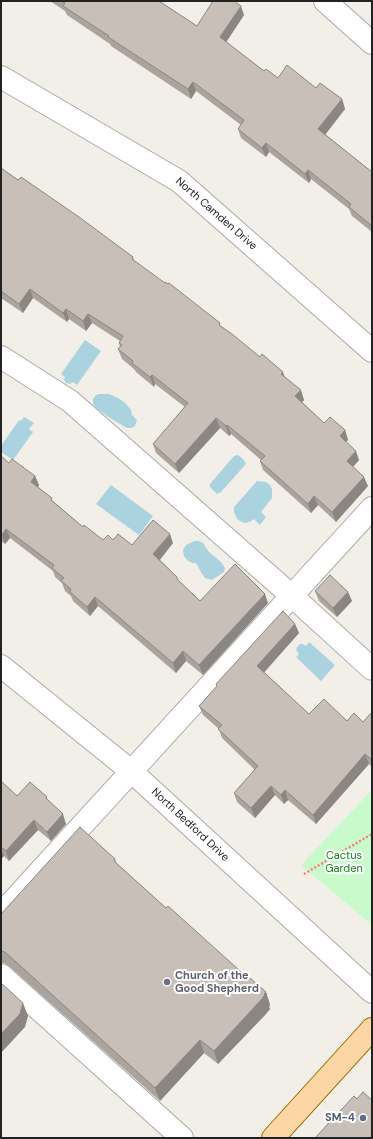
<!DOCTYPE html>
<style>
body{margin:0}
#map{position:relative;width:373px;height:1139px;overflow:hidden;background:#f2efe9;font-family:"DM Sans",sans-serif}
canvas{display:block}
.frame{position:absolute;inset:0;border:2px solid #222;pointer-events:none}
</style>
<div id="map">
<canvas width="373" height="1139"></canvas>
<div class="frame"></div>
</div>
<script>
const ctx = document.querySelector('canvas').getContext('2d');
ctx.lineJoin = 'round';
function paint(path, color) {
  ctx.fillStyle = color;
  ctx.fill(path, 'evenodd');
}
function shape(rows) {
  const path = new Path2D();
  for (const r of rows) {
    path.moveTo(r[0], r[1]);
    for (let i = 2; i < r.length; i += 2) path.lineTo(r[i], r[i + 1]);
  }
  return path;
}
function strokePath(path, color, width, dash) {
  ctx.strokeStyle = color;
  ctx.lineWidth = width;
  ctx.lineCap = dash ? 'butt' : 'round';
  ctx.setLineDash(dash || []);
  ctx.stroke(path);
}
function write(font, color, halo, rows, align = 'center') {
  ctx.font = font + ' "DM Sans",sans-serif';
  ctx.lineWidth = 4;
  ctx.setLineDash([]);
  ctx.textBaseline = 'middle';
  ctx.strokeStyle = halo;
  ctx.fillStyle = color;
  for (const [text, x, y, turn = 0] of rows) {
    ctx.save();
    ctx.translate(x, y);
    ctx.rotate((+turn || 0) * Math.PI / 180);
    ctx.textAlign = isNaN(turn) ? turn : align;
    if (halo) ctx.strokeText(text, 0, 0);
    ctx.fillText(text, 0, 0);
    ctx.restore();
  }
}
const park = shape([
 [372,790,372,925,301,865]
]);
const water = shape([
 [85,340,101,351,77,385,73,382,70,384,66,383,64,380,65,377,61,374],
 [99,394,109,394,118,398,125,403,131,410,132,415,137,420,135,426,131,428,127,428,110,418,96,408,93,404,93,399,96,395],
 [24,417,34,423,29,429,33,432,13,460,1,452,1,446,19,420,21,421],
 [238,455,244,460,246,464,221,492,217,494,210,487,210,484,234,456],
 [257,481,266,482,270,485,272,489,272,498,261,512,266,517,260,525,254,519,250,522,245,523,240,521,237,519,234,512,234,507],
 [111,485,153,516,139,535,96,504],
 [194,541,199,541,203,543,209,552,221,562,225,568,224,572,212,580,205,578,202,574,196,563,193,563,188,561,184,556,183,550,186,545],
 [309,642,335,665,321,681,296,657,299,654,296,650,298,646,300,644,303,644,306,646]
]);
const path = shape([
 [304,874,372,834]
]);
const minor = shape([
 [325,1,372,43],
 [1,77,179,181,372,351],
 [1,357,70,401,292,596,372,669],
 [1,666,131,771,372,992],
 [1,914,372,508],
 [1,975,182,1138]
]);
const major = shape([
 [273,1138,372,1029]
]);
const wall = shape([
 [50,1,159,1,197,26,244,15,226,42,264,71,278,78,316,88,342,99,345,109,325,134,372,172,372,232,352,216,349,209,311,179,309,183,269,152,266,157,241,138,238,129,241,125,196,91,191,99,111,46,110,44,67,15,65,11],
 [1,168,133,257,134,261,221,326,285,377,304,400,302,402,324,423,345,430,348,440,346,442,359,460,353,467,368,486,336,522,318,505,311,513,263,470,260,461,261,460,231,434,229,436,220,428,179,473,156,453,153,444,185,407,155,384,154,387,136,372,134,369,122,359,118,349,120,347,119,343,120,341,92,323,86,331,69,319,67,322,33,298,23,313,1,298],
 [1,456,9,463,35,476,39,485,38,487,54,502,83,527,103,540,113,540,132,545,173,543,160,560,177,577,178,580,200,601,268,603,203,675,186,661,176,673,98,606,90,616,73,601,71,596,65,591,62,583,55,577,53,571,10,538,5,544,1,541],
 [315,591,348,592,352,601,337,617,319,601],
 [295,624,299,633,264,672,309,714,347,721,363,722,372,712,372,767,369,764,316,824,288,800,284,804,275,795,255,818,237,802,234,793,255,770,222,738,219,729,203,715,199,706,217,686,216,684],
 [1,781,17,796,48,800,66,824,51,841,38,830,9,861,4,856,1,859],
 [115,859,117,864,166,908,249,979,266,992,270,1005,269,1007,270,1009,265,1015,218,1064,204,1053,160,1101,9,966,4,963,1,963,1,914]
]);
const shadedWall = shape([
 [241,6,244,15,223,47,220,37],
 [193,82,196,91,191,99,188,89],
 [342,99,345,109,322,139,318,129],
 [266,143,269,152,266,157,262,148],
 [308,170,311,179,309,183,305,174],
 [30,289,33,298,23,313,19,304],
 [66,309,69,319,67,322,63,313],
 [88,314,92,323,86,331,83,321],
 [283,372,286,381,281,374],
 [152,375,155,384,154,387,150,377],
 [301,390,304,400,299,406,295,396],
 [216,418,220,428,179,473,175,464],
 [227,425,231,434,229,436,226,426],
 [345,430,348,440,343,445,340,436],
 [356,451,359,460,350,470,347,461],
 [35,476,39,485,35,492,31,482],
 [364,477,368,486,336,522,332,512],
 [314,496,318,505,311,513,308,504],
 [6,529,10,538,5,544,2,535],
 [170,534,173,543,157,563,153,554],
 [348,592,352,601,337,617,333,608],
 [265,594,268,603,203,675,199,665],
 [95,597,98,606,90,616,87,607],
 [295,624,299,633,261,676,257,666],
 [183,651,186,661,176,673,173,663],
 [365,754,369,764,316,824,313,815],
 [271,786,275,795,255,818,251,808],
 [285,790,288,800,284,804,281,795],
 [63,814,66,824,51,841,47,832],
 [34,820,38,830,9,861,6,851],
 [1,849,4,856,1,859],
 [266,992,270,1005,269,1007,270,1009,265,1015,218,1064,214,1051],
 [23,1003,28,1016,25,1027,1,1053,1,1034],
 [200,1040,204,1053,160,1101,155,1088]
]);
const building = shape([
 [61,1,159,1,197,26,213,1,234,1,241,6,220,37,264,71,266,69,278,78,287,65,316,88,320,83,342,99,318,129,372,172,372,226,349,207,351,204,308,170,305,174,266,143,262,148,238,129,244,120,193,82,188,89,108,37,109,36,63,6,65,3,61,1],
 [1,168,18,180,21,177,79,217,133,257,132,259,165,283,165,282,168,284,169,283,220,323,219,325,232,334,260,357,262,354,283,372,281,374,301,390,295,396,324,423,330,417,345,430,340,436,356,451,347,461,364,477,332,512,314,496,308,504,260,461,265,456,227,425,226,426,216,418,175,464,153,444,188,403,152,375,150,377,132,363,133,361,118,349,122,345,119,343,123,336,88,314,83,321,66,309,63,313,30,289,19,304,1,291,1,168],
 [1,456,9,463,12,459,35,476,31,482,52,498,51,500,83,527,84,525,103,540,108,535,113,540,118,534,132,545,153,520,170,534,153,554,177,577,177,579,200,601,235,564,265,594,199,665,183,651,173,663,95,597,87,607,70,592,71,589,61,581,64,578,52,568,54,565,6,529,2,535,1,534,1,456],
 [330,575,348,592,333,608,315,591,330,575],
 [283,611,295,624,257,666,309,714,324,699,347,721,354,713,363,722,372,712,372,760,365,754,313,815,285,790,281,795,271,786,251,808,234,793,258,766,218,729,222,725,199,706,217,686,216,684,283,611],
 [1,781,17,796,30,782,47,797,46,798,63,814,47,832,34,820,6,851,1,847,1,781],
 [80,827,115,859,114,861,166,908,168,906,249,979,250,978,266,992,264,994,265,995,260,1001,214,1051,200,1040,155,1088,5,952,1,951,1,914,80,827],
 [1,983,23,1003,20,1014,1,1034,1,983],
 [363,1092,372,1100,372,1138,315,1138,354,1096,357,1099,363,1092]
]);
const markers = [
 [167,982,4,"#6b7280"],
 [363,1118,4,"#5c6f8a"]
];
const streetNames = [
 ["North Camden Drive",216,214,41],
 ["North Bedford Drive",190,825,43]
];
const parkNames = [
 ["Cactus",344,856],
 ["Garden",344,869]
];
const worshipNames = [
 ["Church of the",175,976],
 ["Good Shepherd",175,989]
];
const serviceNames = [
 ["SM-4",355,1118]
];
paint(park, '#c8facc');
paint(water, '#aad3df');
strokePath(minor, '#a9a9a9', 24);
strokePath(major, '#a06b00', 24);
strokePath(path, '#fa8072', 2.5, [2, 2]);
strokePath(minor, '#fff', 22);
strokePath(major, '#fcd6a4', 22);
paint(wall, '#aba49e');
paint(shadedWall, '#8b8681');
paint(building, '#c7bfb8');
strokePath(building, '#8b8681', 1);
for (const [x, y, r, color] of markers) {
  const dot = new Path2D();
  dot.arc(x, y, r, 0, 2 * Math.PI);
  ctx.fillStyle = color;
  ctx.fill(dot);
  strokePath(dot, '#fff', 1.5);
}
write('11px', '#222', '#fff', streetNames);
write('11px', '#0c8416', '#fff', parkNames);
write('bold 11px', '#5b616d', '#fff', worshipNames, 'left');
write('bold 11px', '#4e5e75', '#fff', serviceNames, 'right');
</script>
